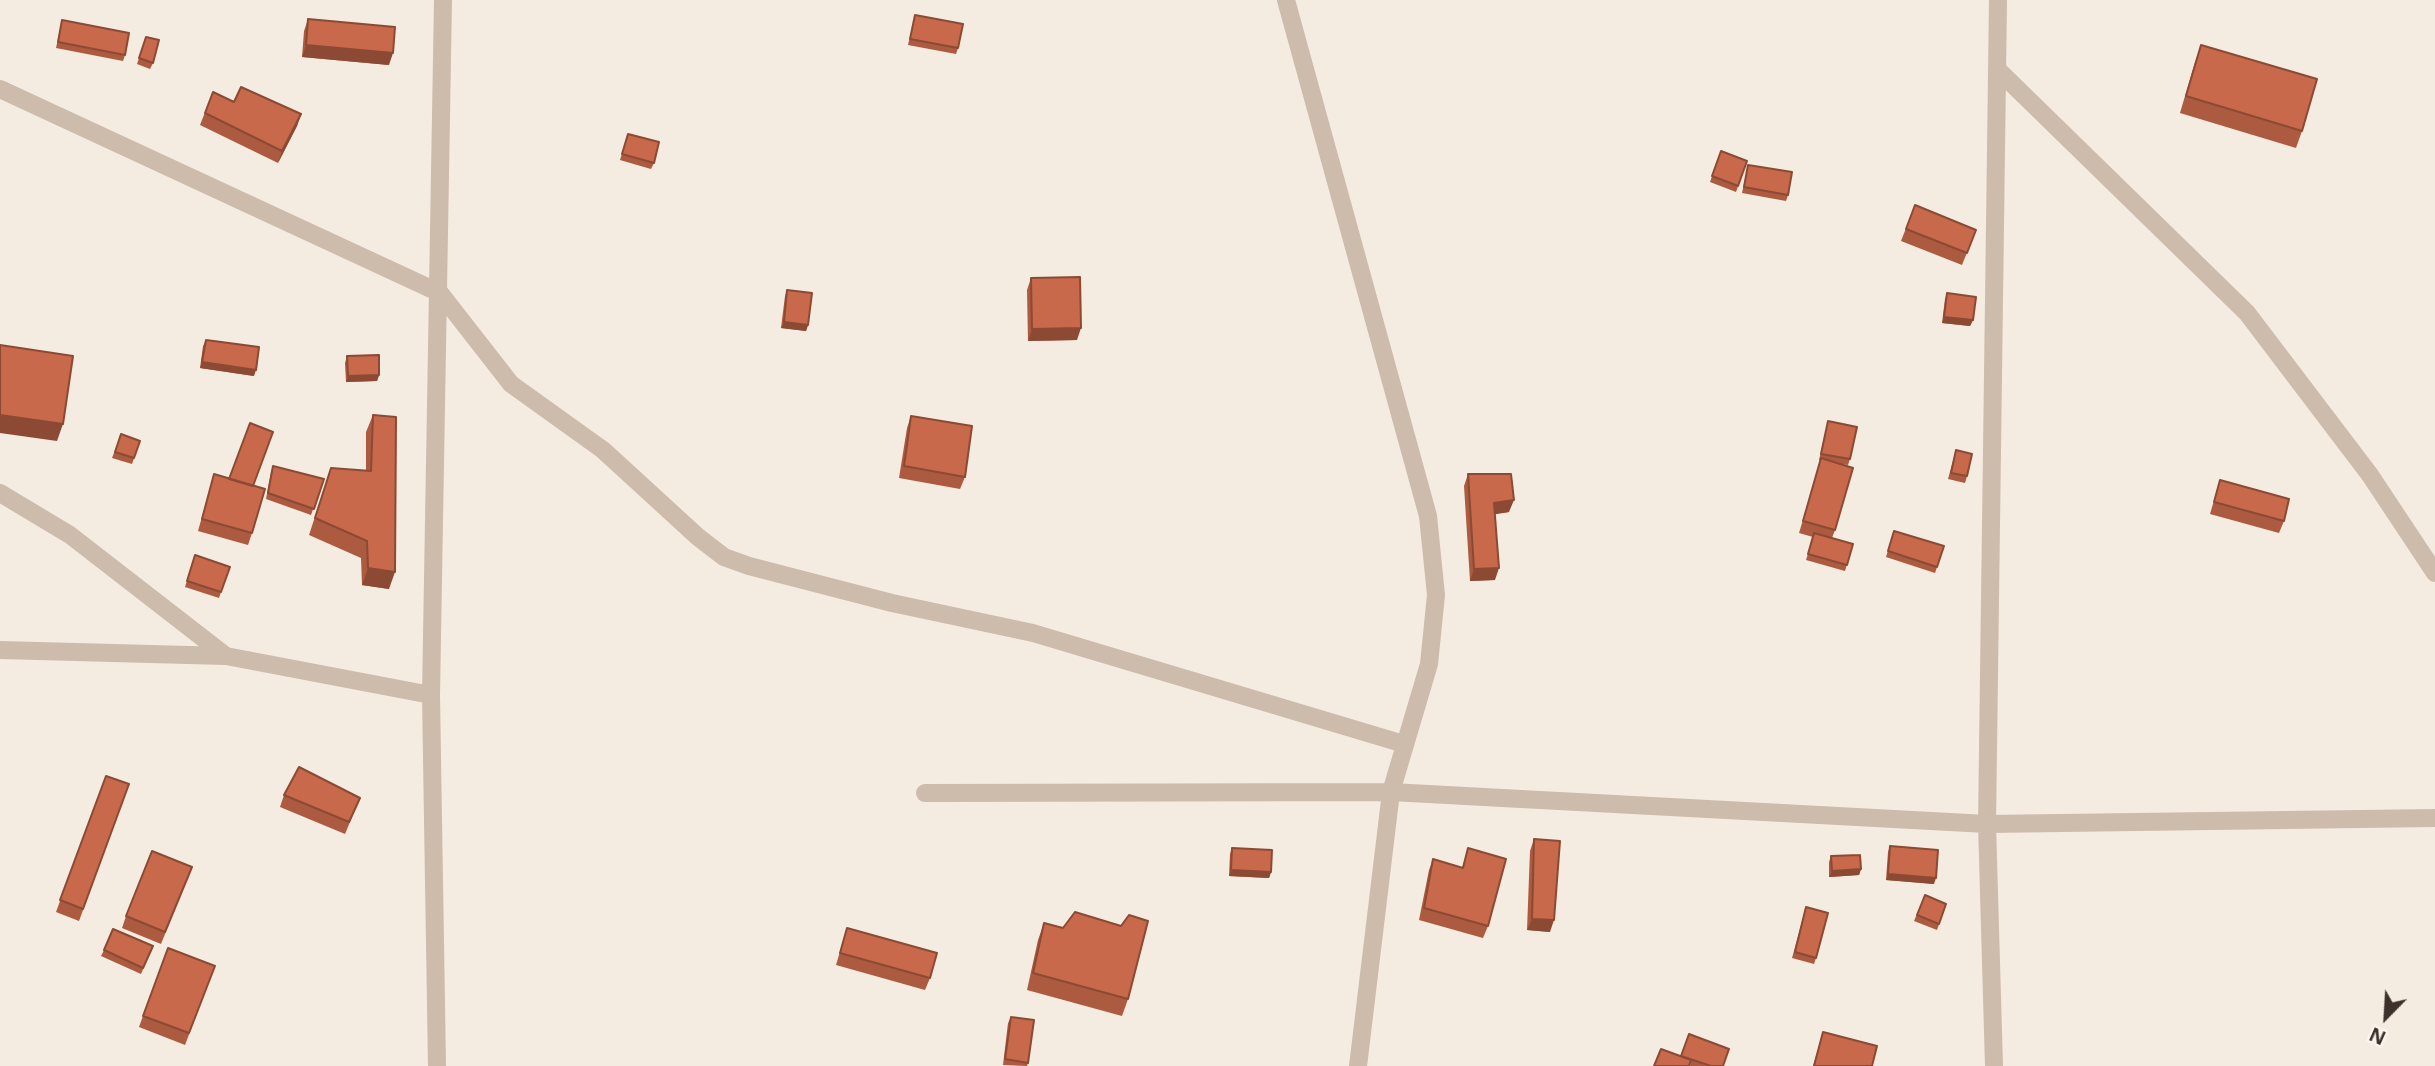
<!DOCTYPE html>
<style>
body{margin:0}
#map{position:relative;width:2435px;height:1066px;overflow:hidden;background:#f4ebe1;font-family:"Noto Sans",sans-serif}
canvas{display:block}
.north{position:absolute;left:2351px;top:982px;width:70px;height:70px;-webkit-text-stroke:5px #fbf5ee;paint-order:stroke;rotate:204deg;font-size:19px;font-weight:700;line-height:28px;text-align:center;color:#3b302b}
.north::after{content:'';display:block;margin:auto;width:24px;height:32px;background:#3b302b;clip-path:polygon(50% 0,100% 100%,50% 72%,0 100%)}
</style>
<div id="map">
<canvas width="2435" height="1066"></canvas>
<div class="north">N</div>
</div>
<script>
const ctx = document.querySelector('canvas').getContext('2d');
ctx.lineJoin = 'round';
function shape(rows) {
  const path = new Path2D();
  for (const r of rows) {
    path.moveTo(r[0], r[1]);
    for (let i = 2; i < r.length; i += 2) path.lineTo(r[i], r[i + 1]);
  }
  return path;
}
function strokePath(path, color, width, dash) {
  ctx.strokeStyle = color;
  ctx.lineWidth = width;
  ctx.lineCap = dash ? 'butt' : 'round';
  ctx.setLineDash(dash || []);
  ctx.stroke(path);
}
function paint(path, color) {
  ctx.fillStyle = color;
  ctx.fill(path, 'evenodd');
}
const minor = shape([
 [1286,0,1428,516,1436,595,1429,664,1391,792,1358,1066],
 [1997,69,2247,313,2370,475,2435,573],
 [0,89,440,293,511,384,603,450,698,537,724,557,749,566,892,603,1033,633,1404,744],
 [0,493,70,535,226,656],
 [0,650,226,656,431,695],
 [925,793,1391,792,1987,824,2435,818],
 [437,1066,431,695,443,0],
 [1994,1066,1987,824,1998,0]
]);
const wall = shape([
 [915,15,958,48,956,54,908,45],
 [308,19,389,65,302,57,304,31],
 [62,21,125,55,123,61,56,48],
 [146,37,153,63,150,69,137,64],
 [2201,45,2302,131,2296,148,2180,113,2195,62],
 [213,92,234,102,301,114,297,126,278,163,200,125],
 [628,134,654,163,651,169,620,160],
 [1721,151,1747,161,1736,192,1710,182],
 [1748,165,1788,195,1786,201,1742,193],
 [1915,205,1976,230,1962,265,1901,241],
 [1031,278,1077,340,1028,341,1027,290],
 [787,290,808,325,806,331,781,328,785,296],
 [1947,293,1973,320,1970,326,1942,323,1945,299],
 [206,340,254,376,200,368,203,346],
 [347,356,379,375,377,381,346,382,345,363],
 [373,415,389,589,362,585,361,558,309,535,331,468,366,471,366,432],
 [911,416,965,477,960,489,899,478,907,428],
 [1828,421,1850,459,1848,465,1840,464,1835,530,1832,538,1853,544,1845,571,1806,560,1813,537,1799,533,1821,460,1819,460],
 [121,434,140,441,132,464,112,458],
 [1956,450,1967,476,1965,483,1948,479],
 [273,466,324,479,311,515,266,499,271,472],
 [214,474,253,486,252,533,248,545,198,531],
 [1468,474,1509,512,1495,514,1495,580,1470,581,1464,486],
 [2220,480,2284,521,2279,533,2210,514],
 [1894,531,1944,546,1935,573,1886,557],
 [195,555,221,592,219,598,185,587],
 [106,776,129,784,79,921,56,912],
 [284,795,360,798,345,834,280,807],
 [1534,839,1550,932,1527,930,1530,851],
 [1890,846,1934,884,1886,880,1888,852],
 [1232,848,1271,872,1269,878,1229,876,1230,854],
 [1468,848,1488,926,1483,938,1419,920,1429,870,1433,859,1462,868],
 [1831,856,1861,869,1859,875,1829,877,1829,862],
 [192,867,161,944,122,928,126,916],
 [1925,895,1946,904,1937,930,1914,921],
 [1806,907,1816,958,1814,964,1792,958],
 [1044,923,1128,999,1122,1016,1027,990,1038,940],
 [847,928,930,978,925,990,836,965],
 [153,946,141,974,101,956,104,950],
 [215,966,185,1045,139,1027,143,1016],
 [1011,1017,1028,1063,1027,1066,1003,1065,1008,1023],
 [1823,1032,1872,1066,1813,1066],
 [1681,1056,1723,1066,1691,1066,1689,1065]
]);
const shadedWall = shape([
 [306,45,393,53,389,65,302,57],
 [301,114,297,126,278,163,282,151],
 [1944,317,1973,320,1970,326,1942,323],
 [784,322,808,325,806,331,781,328],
 [1081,328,1077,340,1028,341,1032,329],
 [202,362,256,370,254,376,200,368],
 [379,375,377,381,346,382,348,376],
 [0,415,63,424,57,441,0,433],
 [1514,500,1509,512,1490,515,1494,503],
 [368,568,395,572,389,589,362,585],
 [1499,568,1495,580,1470,581,1474,569],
 [1861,869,1859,875,1829,877,1832,871],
 [1231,870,1271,872,1269,878,1229,876],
 [1888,874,1936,878,1934,884,1886,880],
 [1532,919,1554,920,1550,932,1527,930]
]);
const building = shape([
 [915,15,963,24,958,48,910,39,915,15],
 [308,19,395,27,393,53,306,45,308,19],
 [62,20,129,33,125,55,58,42,62,20],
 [146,37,159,40,153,63,139,58,146,37],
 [2201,45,2317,79,2302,131,2186,96,2201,45],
 [241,87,301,114,282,151,205,113,213,92,234,102,241,87],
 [628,134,659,142,654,163,622,154,628,134],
 [1721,151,1747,161,1738,186,1712,176,1721,151],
 [1748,165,1792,172,1788,195,1744,187,1748,165],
 [1915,205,1976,230,1967,253,1906,229,1915,205],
 [1080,277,1081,328,1032,329,1031,278,1080,277],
 [787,290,812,293,808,325,784,322,787,290],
 [1947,293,1976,297,1973,320,1944,317,1947,293],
 [206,340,259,347,256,370,202,362,206,340],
 [0,345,73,356,63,424,0,415,0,345],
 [379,355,379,375,348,376,347,356,379,355],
 [373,415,396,417,395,572,368,568,367,541,315,518,331,468,371,471,373,415],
 [911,416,972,426,965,477,904,466,911,416],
 [1828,421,1857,427,1850,459,1821,454,1828,421],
 [250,423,273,432,253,486,229,479,250,423],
 [121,434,140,441,134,458,115,452,121,434],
 [1956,450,1972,454,1967,476,1951,473,1956,450],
 [1821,458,1853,468,1835,530,1803,521,1821,458],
 [273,466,324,479,314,509,268,493,273,466],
 [214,474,265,489,252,533,202,519,214,474],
 [1468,474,1511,474,1514,500,1494,503,1499,568,1474,569,1468,474],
 [2220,480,2289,499,2284,521,2214,502,2220,480],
 [1894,531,1944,546,1937,567,1888,551,1894,531],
 [1814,533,1853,544,1847,565,1808,554,1814,533],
 [195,555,230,567,221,592,187,581,195,555],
 [299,767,360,798,349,822,284,795,299,767],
 [106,776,129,784,83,909,60,900,106,776],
 [1534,839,1560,841,1554,920,1532,919,1534,839],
 [1890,846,1938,850,1936,878,1888,874,1890,846],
 [1232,848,1272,850,1271,872,1231,870,1232,848],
 [1468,848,1506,859,1488,926,1424,908,1433,859,1463,868,1468,848],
 [152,851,192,867,165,932,126,916,152,851],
 [1860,855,1861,869,1832,871,1831,856,1860,855],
 [1925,895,1946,904,1939,924,1917,915,1925,895],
 [1806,907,1828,913,1816,958,1795,952,1806,907],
 [1075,912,1121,926,1129,915,1148,921,1128,999,1033,973,1044,923,1063,928,1075,912],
 [847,928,937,953,930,978,840,953,847,928],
 [113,929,153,946,143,968,104,950,113,929],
 [168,948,215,966,189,1033,143,1016,168,948],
 [1011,1017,1034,1020,1028,1063,1005,1059,1011,1017],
 [1823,1032,1877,1046,1872,1066,1814,1066,1823,1032],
 [1689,1034,1729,1049,1723,1066,1711,1066,1681,1056,1689,1034],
 [1661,1049,1691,1060,1689,1066,1654,1066,1661,1049]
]);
strokePath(minor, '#cdbbac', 18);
paint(wall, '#ac5a40');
paint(shadedWall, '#8c4a34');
paint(building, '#c8694b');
strokePath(building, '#8c4a34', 2);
</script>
